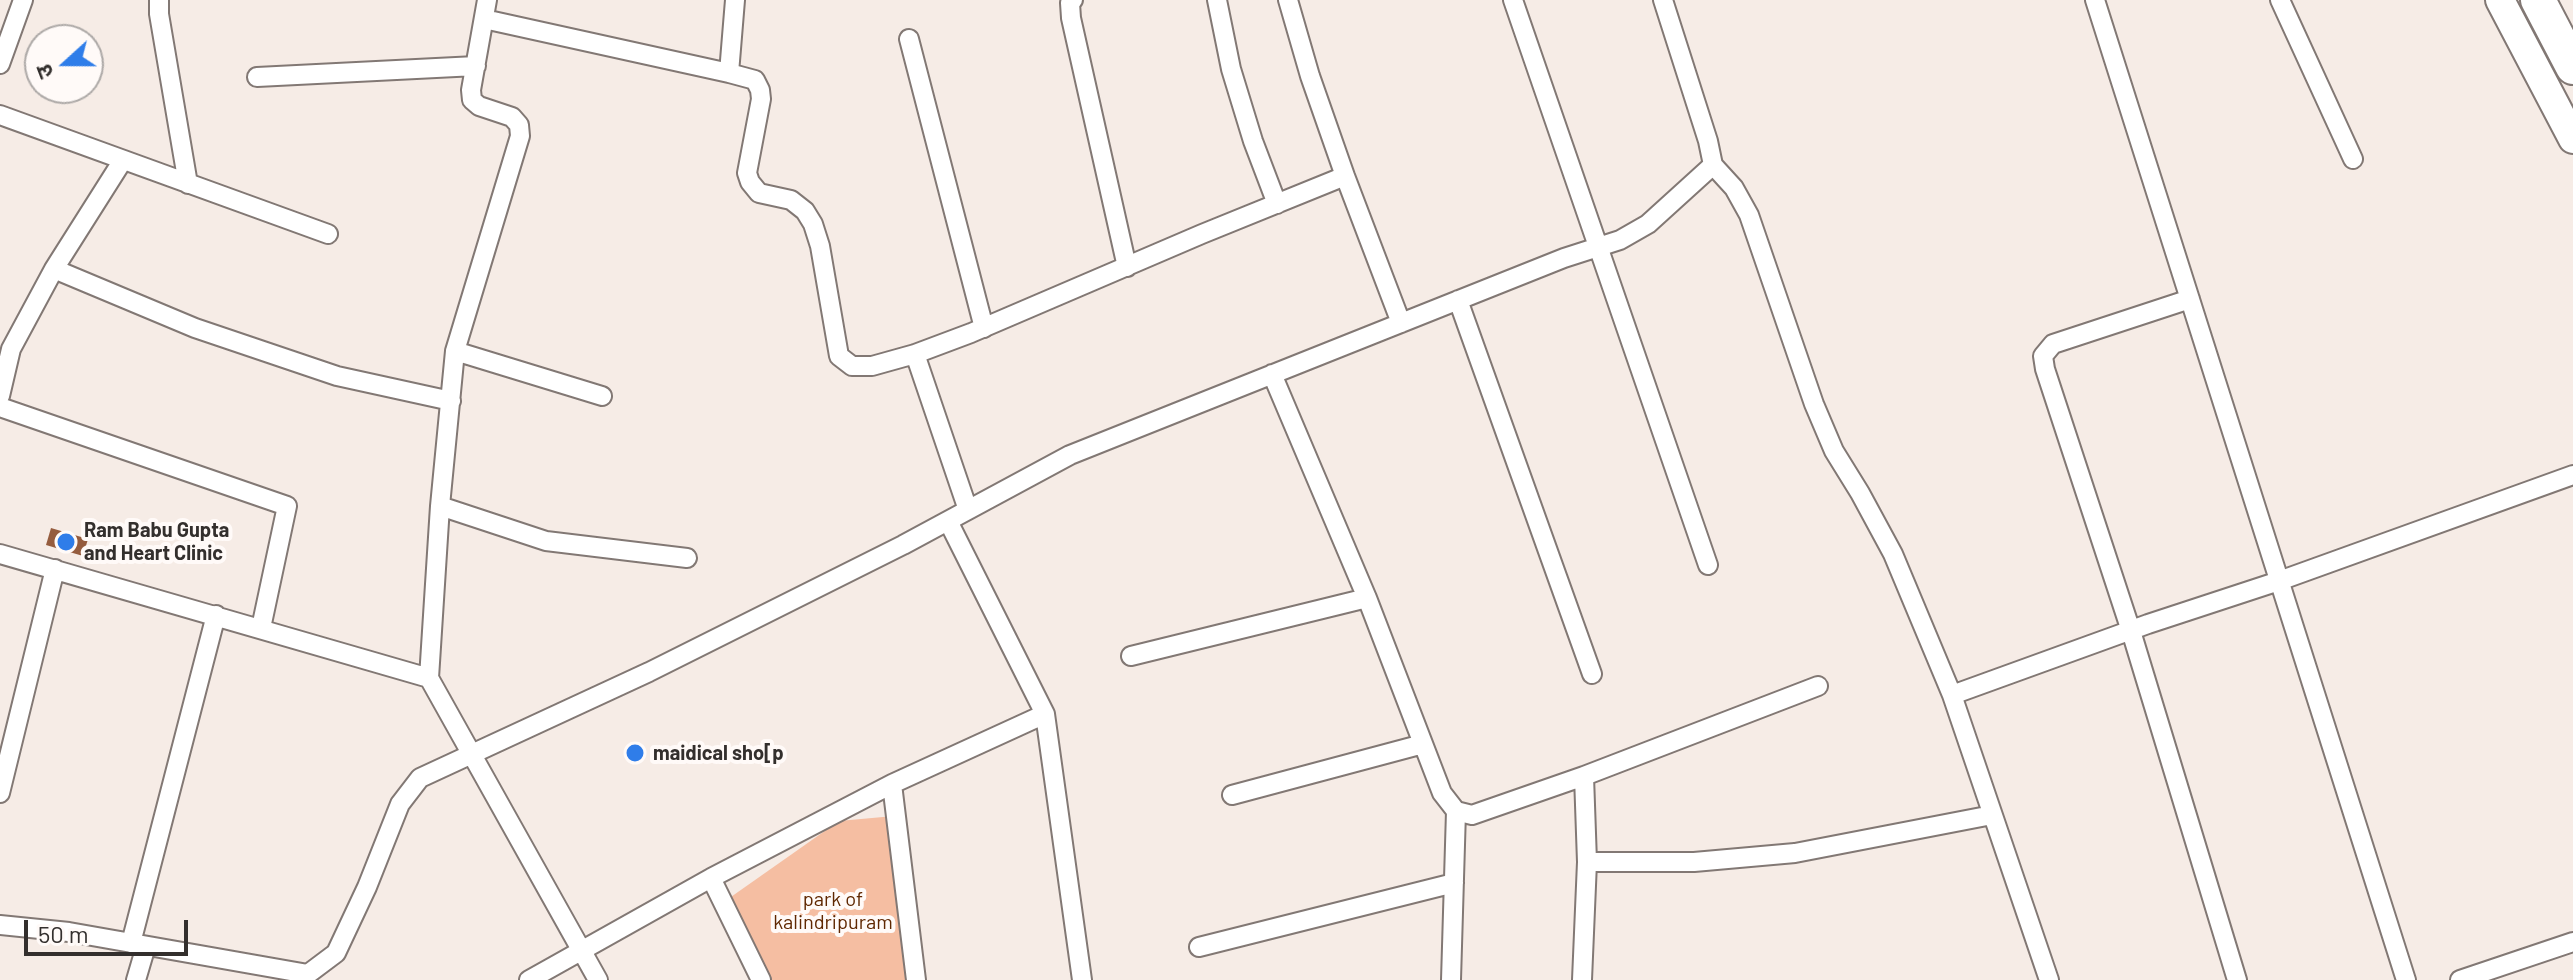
<!DOCTYPE html>
<meta charset="utf-8">
<style>
body{margin:0}
#map{position:relative;width:2573px;height:980px;overflow:hidden;background:#f6ece6;font-family:Barlow,"Noto Sans Devanagari",sans-serif}
canvas{display:block}
.north{position:absolute;left:24px;top:24px;width:80px;height:80px;box-sizing:border-box;background:#fffaf8;border:2px solid #ada9a7;border-radius:50%;rotate:249deg;font-size:22px;font-weight:700;line-height:32px;text-align:center;color:#332f2d}
.north::after{content:'';display:block;margin:auto;width:28px;height:36px;background:#2f7de9;clip-path:polygon(50% 0,100% 100%,50% 72%,0 100%)}
.scale{position:absolute;left:24px;top:920px;width:164px;height:36px;box-sizing:border-box;border:4px solid #332f2d;border-top:0;padding-left:10px;font-size:24px;line-height:28px;white-space:nowrap;color:#332f2d;-webkit-text-stroke:6px #fffaf8;paint-order:stroke}
</style>
<div id="map">
<canvas width="2573" height="980"></canvas>
<div class="north">उ</div>
<div class="scale">50 m</div>
</div>
<script>
const ctx = document.querySelector('canvas').getContext('2d');
ctx.lineJoin = 'round';
function paint(path, color) {
  ctx.fillStyle = color;
  ctx.fill(path, 'evenodd');
}
function shape(rows) {
  const path = new Path2D();
  for (const r of rows) {
    path.moveTo(r[0], r[1]);
    for (let i = 2; i < r.length; i += 2) path.lineTo(r[i], r[i + 1]);
  }
  return path;
}
function strokePath(path, color, width, dash) {
  ctx.strokeStyle = color;
  ctx.lineWidth = width;
  ctx.lineCap = dash ? 'butt' : 'round';
  ctx.setLineDash(dash || []);
  ctx.stroke(path);
}
function write(font, color, halo, rows, align = 'center') {
  ctx.font = font + ' Barlow,sans-serif';
  ctx.lineWidth = 8;
  ctx.setLineDash([]);
  ctx.textBaseline = 'middle';
  ctx.strokeStyle = halo;
  ctx.fillStyle = color;
  for (const [text, x, y, turn = 0] of rows) {
    ctx.save();
    ctx.translate(x, y);
    ctx.rotate((+turn || 0) * Math.PI / 180);
    ctx.textAlign = isNaN(turn) ? turn : align;
    if (halo) ctx.strokeText(text, 0, 0);
    ctx.fillText(text, 0, 0);
    ctx.restore();
  }
}
const green = shape([
 [894,816,910,980,768,980,728,899,839,821]
]);
const building = shape([
 [51,528,88,539,83,556,46,545]
]);
const street = shape([
 [159,0,159,14,188,184],
 [1073,0,1070,3,1071,18,1127,267],
 [1217,0,1231,69,1253,141,1277,204],
 [1288,0,1310,76,1345,176,1401,323],
 [1513,0,1708,565],
 [2095,0,2406,980],
 [2280,0,2353,159],
 [484,19,729,73,735,0],
 [909,39,984,328],
 [0,64,23,0],
 [729,73,755,80,760,90,761,99,747,173,750,182,759,193,791,200,805,211,813,224,820,246,839,356,852,366,872,366,915,354,971,333,1202,234,1345,176],
 [257,77,476,66],
 [0,115,328,234],
 [1713,165,1734,188,1749,215,1814,404,1834,451,1860,493,1893,554,1952,695,2049,980],
 [54,269,195,328,337,376,451,401],
 [2190,299,2053,344,2043,356,2045,369,2131,631,2237,980],
 [1458,300,1592,674],
 [455,351,602,396],
 [915,354,968,510],
 [1272,374,1367,598,1442,793,1456,811,1472,815,1584,776],
 [0,396,11,349,54,269,123,160],
 [0,407,287,506,261,628],
 [440,506,546,541,687,558],
 [948,521,1045,714,1082,980],
 [0,554,429,678,598,980],
 [1131,656,1367,598],
 [429,678,440,506,455,351,520,136,519,125,512,117,479,106,472,100,471,90,487,0],
 [1818,686,1584,776,1587,862,1694,862,1795,853,1992,815],
 [1952,695,2148,624,2279,581,2573,475],
 [892,784,1045,714],
 [0,793,55,569],
 [1232,795,1423,744],
 [0,925,69,932,308,974,336,953,367,887,400,804,420,778,649,672,903,545,1070,455,1564,258,1620,240,1648,224,1713,165,1708,141,1663,0],
 [131,943,216,615],
 [1199,947,1454,883],
 [136,980,146,946],
 [529,980,711,878],
 [761,980,711,878,892,784,916,980],
 [1451,980,1456,811],
 [1582,980,1587,862],
 [2460,980,2573,942]
]);
const primary = shape([
 [2500,0,2573,139]
]);
const highway = shape([
 [2538,0,2573,67]
]);
const markers = [
 [66,542,10,"#2f7de9"],
 [635,753,10,"#2f7de9"]
];
const poiNames = [
 ["Ram Babu Gupta",84,530],
 ["and Heart Clinic",84,553],
 ["maidical sho[p",653,753]
];
const parkNames = [
 ["park of",833,899],
 ["kalindripuram",833,922]
];
paint(green, '#f5bea2');
paint(building, '#955c3e');
strokePath(street, '#827874', 22);
strokePath(primary, '#827874', 32);
strokePath(highway, '#827874', 38);
strokePath(street, '#fff', 18);
strokePath(primary, '#fff', 28);
strokePath(highway, '#fff', 34);
for (const [x, y, r, color] of markers) {
  const dot = new Path2D();
  dot.arc(x, y, r, 0, 2 * Math.PI);
  ctx.fillStyle = color;
  ctx.fill(dot);
  strokePath(dot, '#fffaf8', 3);
}
write('bold 20px', '#332f2d', '#fffaf8', poiNames, 'left');
write('20px', '#5f2701', '#fffaf8', parkNames);
</script>
